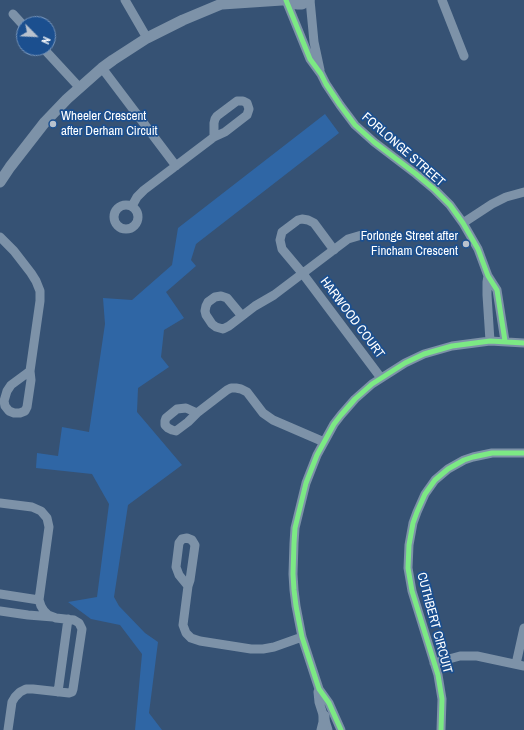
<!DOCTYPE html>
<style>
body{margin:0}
#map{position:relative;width:524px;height:730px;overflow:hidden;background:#365274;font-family:"Archivo Narrow",sans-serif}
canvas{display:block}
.north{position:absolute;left:16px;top:16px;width:40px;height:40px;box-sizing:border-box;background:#1b4f8f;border:1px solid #7695bc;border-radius:50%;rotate:114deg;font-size:11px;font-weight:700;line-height:16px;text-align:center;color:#fff}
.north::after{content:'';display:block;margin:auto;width:14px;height:18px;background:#b9c2ce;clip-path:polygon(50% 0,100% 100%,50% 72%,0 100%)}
</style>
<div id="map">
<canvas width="524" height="730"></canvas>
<div class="north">N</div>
</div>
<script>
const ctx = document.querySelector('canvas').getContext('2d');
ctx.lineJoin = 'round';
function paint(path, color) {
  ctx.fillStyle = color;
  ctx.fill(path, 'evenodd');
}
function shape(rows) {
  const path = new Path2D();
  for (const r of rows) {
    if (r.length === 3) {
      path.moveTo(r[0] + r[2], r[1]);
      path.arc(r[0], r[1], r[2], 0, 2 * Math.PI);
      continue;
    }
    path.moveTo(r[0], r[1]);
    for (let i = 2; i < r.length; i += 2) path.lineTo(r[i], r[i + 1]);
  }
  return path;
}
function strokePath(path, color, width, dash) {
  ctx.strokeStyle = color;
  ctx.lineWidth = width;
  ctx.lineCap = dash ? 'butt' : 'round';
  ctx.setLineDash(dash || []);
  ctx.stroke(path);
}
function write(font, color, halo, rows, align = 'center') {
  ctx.font = font + ' "Archivo Narrow",sans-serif';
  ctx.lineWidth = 3.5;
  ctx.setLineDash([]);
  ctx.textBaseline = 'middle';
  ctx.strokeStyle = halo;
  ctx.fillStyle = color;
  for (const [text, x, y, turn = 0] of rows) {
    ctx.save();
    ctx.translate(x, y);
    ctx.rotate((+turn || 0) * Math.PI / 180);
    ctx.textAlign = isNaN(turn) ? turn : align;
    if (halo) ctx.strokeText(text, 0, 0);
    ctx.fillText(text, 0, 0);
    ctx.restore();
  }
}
const green = shape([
 [325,114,339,133,196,244,191,260,196,266,166,292,184,318,164,330,161,357,169,367,138,388,137,412,182,465,128,505,114,597,119,606,145,633,158,642,149,713,162,730,135,730,142,654,120,625,91,619,68,602,97,597,109,504,92,474,36,468,37,453,58,456,62,427,89,432,105,324,103,298,132,300,172,265,178,228]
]);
const minor = shape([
 [125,0,147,38],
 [286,0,310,59,321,74,326,84,340,105,355,125,374,142,416,174,434,189,450,205,463,223,478,249,488,276,497,290,505,341],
 [310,0,314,42,320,70],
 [442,0,464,56],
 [13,14,24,26],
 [43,48,79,87],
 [102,68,176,166],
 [126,217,12],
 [132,206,137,197,144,190,214,137,225,132,247,115,249,109,247,103,243,101,237,101,217,116,215,119,214,123,214,137],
 [463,223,492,204,506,197,524,192],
 [0,237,14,251,31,273,36,281,40,291,40,301,30,371,31,380,27,407,25,411,20,413,14,413,9,411,5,406,4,401,7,391,11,385,30,371],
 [334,250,314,223,308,220,302,219,298,220,282,232,280,240,282,249,303,274,381,378],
 [488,276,487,282,487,295,490,341],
 [242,316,229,326,223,329,216,327,212,324,206,315,205,311,206,306,208,302,215,297,221,296,227,298,242,316,255,306,274,295,348,239,365,234],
 [197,413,188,422,176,431,172,430,168,428,165,425,165,421,166,418,177,409,186,408,197,413,227,390,231,388,236,388,241,389,247,392,263,413,273,420,324,442],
 [0,503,32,507,41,511,47,518,49,527,39,600,41,606,44,611,48,615,56,618,74,620,79,623,82,629,73,689,72,692,69,693,33,689,26,689,20,692,15,697,12,702,8,730],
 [188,586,179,575,176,567,179,543,182,539,187,538,192,540,195,545,190,580,188,586,183,625,186,633,191,638,200,641,251,649,263,649,274,647,302,637],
 [0,594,39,600],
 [0,611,28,615,53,617],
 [434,663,460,656,477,656,524,666],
 [516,664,524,628],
 [319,689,318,692,319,702,328,730],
 [58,692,68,619],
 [341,730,329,703,319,689,302,637,296,606,294,590,293,574,294,543,295,528,306,483,317,455,334,424,341,415,355,399,372,384,405,363,424,354,452,346,490,341,524,343],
 [441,730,442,699,438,675,412,591,408,568,409,545,413,523,417,512,425,494,435,480,448,469,464,460,473,457,492,453,524,453]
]);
const tertiary = shape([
 [285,0,290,3,298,4,302,4,309,0],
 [222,4,282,0],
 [0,182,10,167,45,122,67,99,102,68,113,60,147,38,183,20,231,0],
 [322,730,324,722,324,716]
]);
const cycleway = shape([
 [286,0,310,59,321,74,326,84,340,105,355,125,374,142,416,174,434,189,450,205,463,223,478,249,488,276,497,290,505,341],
 [341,730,329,703,319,689,302,637,296,606,294,590,293,574,294,543,295,528,306,483,317,455,334,424,341,415,355,399,372,384,405,363,424,354,452,346,490,341,524,343],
 [441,730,442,699,438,675,412,591,408,568,409,545,413,523,417,512,425,494,435,480,448,469,464,460,473,457,492,453,524,453]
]);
const markers = [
 [53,124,4,"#b9c2ce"],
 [466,244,4,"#b9c2ce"]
];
const poiNames = [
 ["Wheeler Crescent",61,117],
 ["after Derham Circuit",61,132],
 ["Forlonge Street after",458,237,"right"],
 ["Fincham Crescent",458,252,"right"]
];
const streetNames = [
 ["FORLONGE STREET",403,150,41],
 ["HARWOOD COURT",352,318,53],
 ["CUTHBERT CIRCUIT",434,623,75]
];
paint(green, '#2f66a5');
strokePath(minor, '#7d92a8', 9);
strokePath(tertiary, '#7d92a8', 11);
strokePath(cycleway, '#7ce984', 5);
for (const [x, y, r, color] of markers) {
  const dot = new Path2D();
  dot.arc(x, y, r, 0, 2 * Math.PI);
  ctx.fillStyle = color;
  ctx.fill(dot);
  strokePath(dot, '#1b4f8f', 1.5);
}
write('13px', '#fff', '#1b4f8f', poiNames, 'left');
write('13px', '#fff', '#1b4f8f', streetNames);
</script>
